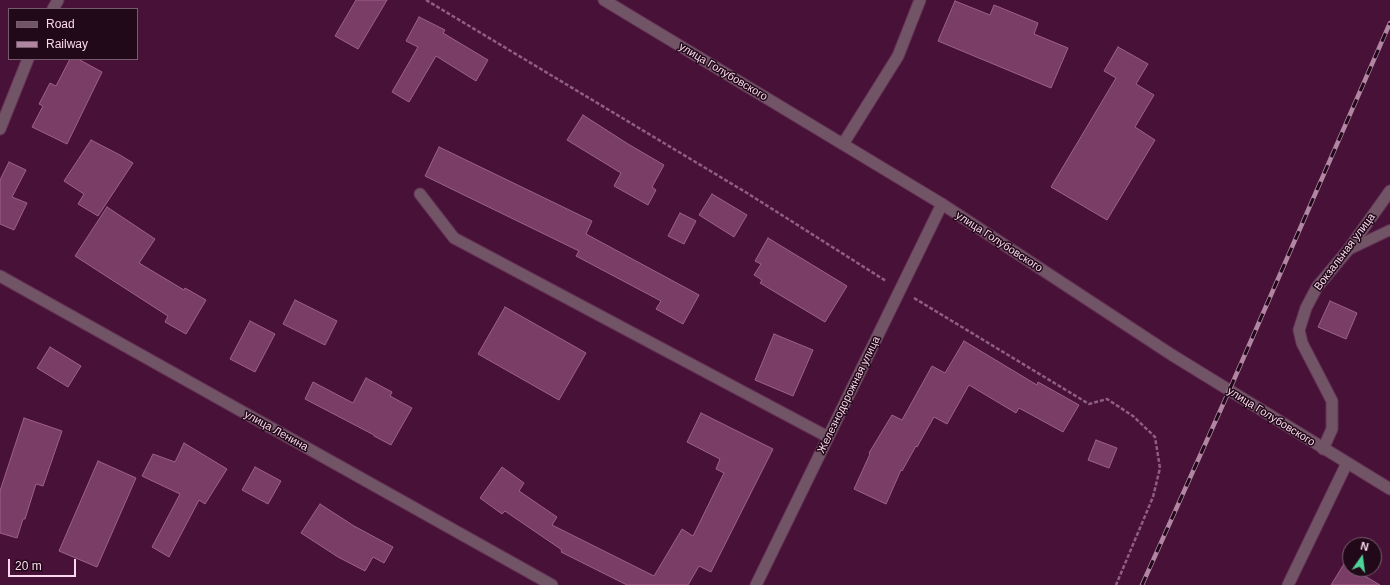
<!DOCTYPE html>
<meta charset="utf-8">
<style>
body{margin:0}
#map{position:relative;width:1390px;height:585px;overflow:hidden;background:#481238;font-family:Arial,sans-serif}
canvas{display:block}
.legend{position:absolute;left:8px;top:8px;width:130px;height:52px;box-sizing:border-box;background:#210919;border:1px solid #785c6e;margin:0;padding:5px 7px;list-style:none;font-size:12px;color:#fbd8ed}
.legend li{display:flex;align-items:center;gap:8px;height:20px}
.legend b{width:20px;border:1px solid #785c6e}
.north{position:absolute;left:1342px;top:537px;width:40px;height:40px;box-sizing:border-box;background:#210919;border:1px solid #785c6e;border-radius:50%;rotate:14deg;font-size:11px;font-weight:700;line-height:16px;text-align:center;color:#fbd8ed}
.north::after{content:'';display:block;margin:auto;width:14px;height:18px;background:#4ed399;clip-path:polygon(50% 0,100% 100%,50% 72%,0 100%)}
.scale{position:absolute;left:8px;top:559px;width:68px;height:18px;box-sizing:border-box;border:2px solid #fbd8ed;border-top:0;padding-left:5px;font-size:12px;line-height:14px;white-space:nowrap;color:#fbd8ed;-webkit-text-stroke:3px #210919;paint-order:stroke}
</style>
<div id="map">
<canvas width="1390" height="585"></canvas>
<ul class="legend">
<li><b style="height:5px;background:#715566"></b>Road</li>
<li><b style="height:5px;background:#b186a2"></b>Railway</li>
</ul>
<div class="north">N</div>
<div class="scale">20 m</div>
</div>
<script>
const ctx = document.querySelector('canvas').getContext('2d');
ctx.lineJoin = 'round';
function paint(path, color) {
  ctx.fillStyle = color;
  ctx.fill(path, 'evenodd');
}
function shape(rows) {
  const path = new Path2D();
  for (const r of rows) {
    path.moveTo(r[0], r[1]);
    for (let i = 2; i < r.length; i += 2) path.lineTo(r[i], r[i + 1]);
  }
  return path;
}
function strokePath(path, color, width, dash) {
  ctx.strokeStyle = color;
  ctx.lineWidth = width;
  ctx.lineCap = dash ? 'butt' : 'round';
  ctx.setLineDash(dash || []);
  ctx.stroke(path);
}
function write(font, color, halo, rows, align = 'center') {
  ctx.font = font + ' Arial,sans-serif';
  ctx.lineWidth = 3;
  ctx.setLineDash([]);
  ctx.textBaseline = 'middle';
  ctx.strokeStyle = halo;
  ctx.fillStyle = color;
  for (const [text, x, y, turn = 0] of rows) {
    ctx.save();
    ctx.translate(x, y);
    ctx.rotate((+turn || 0) * Math.PI / 180);
    ctx.textAlign = isNaN(turn) ? turn : align;
    if (halo) ctx.strokeText(text, 0, 0);
    ctx.fillText(text, 0, 0);
    ctx.restore();
  }
}
const building = shape([
 [356,0,387,0,358,49,335,36,356,0],
 [955,1,990,15,994,5,1038,23,1034,34,1068,48,1051,88,938,41,955,1],
 [419,17,445,30,443,33,488,60,476,81,436,56,409,102,392,92,418,47,406,41,419,17],
 [1118,47,1148,64,1136,84,1154,95,1135,127,1155,140,1107,220,1051,187,1116,78,1104,71,1118,47],
 [70,59,78,59,102,72,67,144,32,127,43,106,39,104,50,83,56,86,70,59],
 [583,115,628,144,664,165,652,187,656,190,648,205,614,186,621,173,567,140,583,115],
 [91,140,120,155,133,163,98,216,78,204,84,194,64,181,91,140],
 [439,147,592,221,586,234,699,295,683,324,656,309,661,301,576,256,579,251,425,176,439,147],
 [9,162,26,170,12,197,27,203,14,230,0,224,0,180,9,162],
 [712,194,747,215,734,237,699,215,712,194],
 [107,207,155,239,139,263,184,290,185,288,206,300,186,334,165,322,168,316,75,256,107,207],
 [680,213,696,221,684,244,668,236,680,213],
 [768,238,847,286,825,322,760,283,762,280,754,275,761,264,755,261,768,238],
 [295,300,337,321,325,345,283,324,295,300],
 [1330,301,1357,313,1346,339,1318,327,1330,301],
 [505,307,586,353,559,400,478,354,505,307],
 [250,321,275,334,255,372,230,359,250,321],
 [774,334,813,350,793,396,755,380,774,334],
 [964,341,1037,385,1038,382,1079,405,1063,432,1019,408,1016,413,969,385,947,424,934,417,917,447,916,446,902,471,901,470,886,504,854,489,870,454,869,453,892,415,902,420,932,366,945,373,964,341],
 [50,347,81,366,68,387,37,368,50,347],
 [366,378,392,392,390,396,412,408,391,445,374,436,374,435,305,399,313,382,353,403,366,378],
 [701,413,773,449,711,572,699,566,688,585,627,585,561,552,562,550,505,511,502,514,480,498,502,467,524,483,519,491,557,517,552,525,654,576,682,529,693,536,724,473,716,469,720,459,687,442,701,413],
 [24,418,62,431,43,486,36,484,25,519,23,519,17,538,0,533,0,491,24,418],
 [1096,440,1117,448,1109,468,1088,460,1096,440],
 [184,443,227,469,205,504,199,500,169,557,152,547,180,494,142,476,153,454,175,462,184,443],
 [98,461,136,478,97,567,59,551,98,461],
 [255,467,281,481,268,504,242,490,255,467],
 [320,504,354,526,393,547,384,563,373,557,365,571,338,557,301,533,320,504],
 [1344,564,1350,567,1350,569,1353,569,1380,585,1331,585,1344,564]
]);
const path = shape([
 [426,0,747,193,886,281],
 [914,298,1089,404,1107,399,1133,416,1155,437,1160,468,1153,497,1116,585]
]);
const service = shape([
 [1348,250,1390,230]
]);
const minor = shape([
 [53,9,58,0],
 [0,129,28,59],
 [843,144,898,56,920,0],
 [420,194,454,238,828,437],
 [0,276,552,585],
 [1323,449,1332,429,1332,401,1302,343,1299,330,1306,308,1317,287,1348,250,1390,191],
 [756,585,942,204],
 [1288,585,1347,463]
]);
const tertiary = shape([
 [604,0,942,204,1172,355,1390,489]
]);
const rail = shape([
 [1142,585,1229,391,1390,23]
]);
const streetNames = [
 ["улица Голубовского",723,72,31],
 ["улица Голубовского",999,242,33],
 ["Вокзальная улица",1345,252,-53],
 ["Железнодорожная улица",849,395,-64],
 ["улица Голубовского",1271,417,32],
 ["улица Ленина",276,431,29]
];
paint(building, '#7a3d66');
strokePath(building, '#9e6189', 1);
strokePath(service, '#653255', 12);
strokePath(minor, '#653255', 13);
strokePath(tertiary, '#653255', 13);
strokePath(path, '#8e5f7f', 2.5, [4, 2]);
strokePath(service, '#715566', 10);
strokePath(minor, '#715566', 11);
strokePath(tertiary, '#715566', 11);
strokePath(rail, '#b186a2', 4.5);
strokePath(rail, '#210919', 3, [9]);
write('11px', '#fbd8ed', '#210919', streetNames);
</script>
